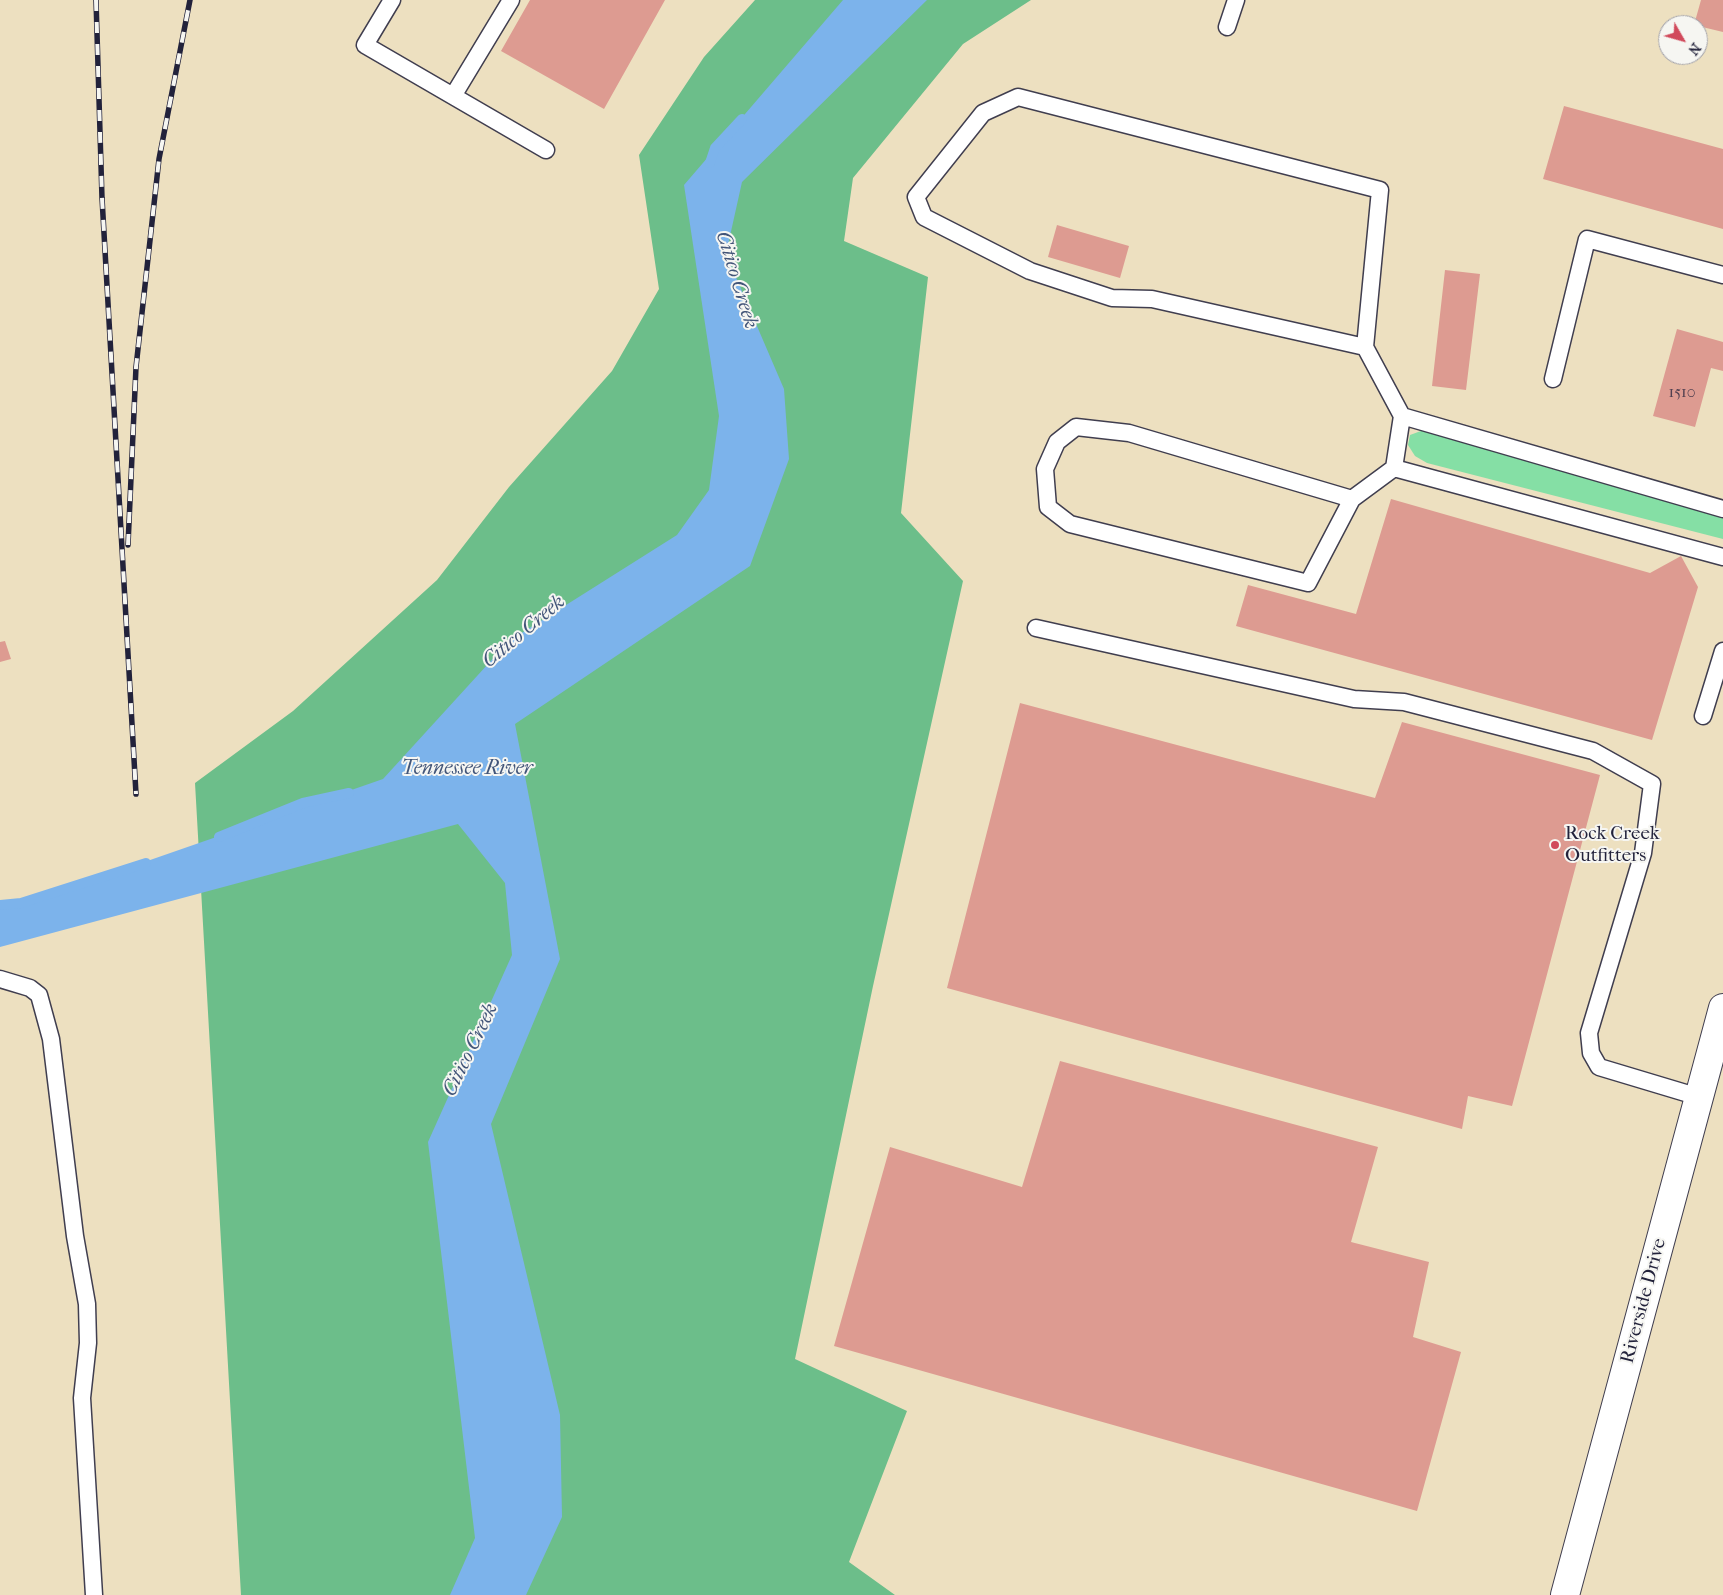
<!DOCTYPE html>
<style>
body{margin:0}
#map{position:relative;width:1723px;height:1595px;overflow:hidden;background:#ede0c0;font-family:"IM FELL French Canon",serif}
canvas{display:block}
.north{position:absolute;left:1658px;top:15px;width:50px;height:50px;box-sizing:border-box;background:#f6f6f2;border:1px solid #a1a1a9;border-radius:50%;rotate:128deg;font-size:14px;font-weight:700;line-height:20px;text-align:center;color:#22223b}
.north::after{content:'';display:block;margin:auto;width:18px;height:22px;background:#d1495b;clip-path:polygon(50% 0,100% 100%,50% 72%,0 100%)}
</style>
<div id="map">
<canvas width="1723" height="1595"></canvas>
<div class="north">N</div>
</div>
<script>
const ctx = document.querySelector('canvas').getContext('2d');
ctx.lineJoin = 'round';
function paint(path, color) {
  ctx.fillStyle = color;
  ctx.fill(path, 'evenodd');
}
function shape(rows) {
  const path = new Path2D();
  for (const r of rows) {
    path.moveTo(r[0], r[1]);
    for (let i = 2; i < r.length; i += 2) path.lineTo(r[i], r[i + 1]);
  }
  return path;
}
function strokePath(path, color, width, dash) {
  ctx.strokeStyle = color;
  ctx.lineWidth = width;
  ctx.lineCap = dash ? 'butt' : 'round';
  ctx.setLineDash(dash || []);
  ctx.stroke(path);
}
function write(font, color, halo, rows, align = 'center') {
  ctx.font = font + ' "IM FELL French Canon",serif';
  ctx.lineWidth = 4;
  ctx.setLineDash([]);
  ctx.textBaseline = 'middle';
  ctx.strokeStyle = halo;
  ctx.fillStyle = color;
  for (const [text, x, y, turn = 0] of rows) {
    ctx.save();
    ctx.translate(x, y);
    ctx.rotate((+turn || 0) * Math.PI / 180);
    ctx.textAlign = isNaN(turn) ? turn : align;
    if (halo) ctx.strokeText(text, 0, 0);
    ctx.fillText(text, 0, 0);
    ctx.restore();
  }
}
const green = shape([
 [1429,428,1723,514,1723,539,1427,463,1415,456,1408,445,1410,435]
]);
const forest = shape([
 [755,0,1031,0,963,44,853,178,844,241,928,277,901,513,963,581,873,986,795,1359,907,1411,849,1562,895,1595,241,1595,195,783,293,711,437,580,509,487,612,371,659,289,639,155,704,57]
]);
const water = shape([
 [843,0,927,0,742,182,726,254,784,389,789,459,750,566,515,724,560,959,491,1124,560,1415,562,1517,526,1595,450,1595,475,1538,428,1142,512,955,505,883,458,824,0,947,0,909,15,907,383,779,509,641,677,535,709,490,719,416,684,185]
]);
const stream = shape([
 [710,163,715,148,742,119],
 [219,837,303,803,349,793],
 [0,905,21,903,146,863]
]);
const building = shape([
 [530,0,665,0,604,109,501,51],
 [1701,0,1723,0,1723,32,1694,25],
 [1564,106,1723,149,1723,229,1543,179],
 [1057,225,1129,246,1120,278,1048,257],
 [1445,270,1480,274,1466,390,1432,386],
 [1677,329,1723,342,1723,371,1711,368,1695,427,1653,416],
 [1391,499,1650,573,1681,556,1698,587,1652,740,1236,626,1248,585,1356,614],
 [5,641,11,659,0,662,0,642],
 [1020,703,1375,798,1402,722,1600,775,1512,1106,1468,1096,1462,1129,947,988],
 [1060,1061,1378,1147,1351,1242,1429,1262,1413,1337,1461,1352,1417,1511,834,1346,890,1147,1022,1187]
]);
const lane = shape([
 [392,0,365,45,546,150],
 [1227,27,1236,0],
 [453,96,511,0],
 [1553,379,1587,239,1723,275],
 [1402,416,1723,509],
 [1394,468,1723,557],
 [1352,499,1129,433,1076,427,1057,442,1045,469,1048,507,1070,524,1308,583,1352,499,1394,468,1402,416,1365,347,1380,190,1018,97,983,113,916,197,924,217,1030,271,1112,298,1152,299,1365,347],
 [1036,628,1354,699,1404,702,1593,751,1652,784,1643,853,1589,1033,1591,1053,1599,1067,1699,1097],
 [1703,716,1723,651],
 [0,979,30,988,39,995,51,1039,75,1236,87,1304,88,1343,82,1398,94,1595]
]);
const primary = shape([
 [1565,1595,1723,1008]
]);
const rail = shape([
 [96,0,102,198,136,794],
 [128,545,136,367,159,159,190,0]
]);
const markers = [
 [1555,845,5,"#d1495b"]
];
const numberNames = [
 ["1510",1682,393]
];
const poiNames = [
 ["Rock Creek",1565,834],
 ["Outfitters",1565,856]
];
const streetNames = [
 ["Riverside Drive",1644,1301,-75]
];
const waterNames = [
 ["Citico Creek",736,280,73],
 ["Citico Creek",524,632,-40],
 ["Tennessee River",467,769],
 ["Citico Creek",471,1050,-64]
];
paint(green, '#85dfa5');
paint(forest, '#6cbe8a');
paint(water, '#7cb3eb');
strokePath(stream, '#7cb3eb', 10);
paint(building, '#dd9b91');
strokePath(lane, '#403e4f', 19);
strokePath(primary, '#403e4f', 30);
strokePath(lane, '#fff', 16);
strokePath(primary, '#fff', 28);
strokePath(rail, '#22223b', 5.5);
strokePath(rail, '#f6f6f2', 4, [11]);
for (const [x, y, r, color] of markers) {
  const dot = new Path2D();
  dot.arc(x, y, r, 0, 2 * Math.PI);
  ctx.fillStyle = color;
  ctx.fill(dot);
  strokePath(dot, '#f6f6f2', 2);
}
write('16px', '#514050', null, numberNames);
write('19px', '#22223b', '#f6f6f2', poiNames, 'left');
write('19px', '#22223b', '#f6f6f2', streetNames);
write('italic 20px', '#425579', '#f6f6f2', waterNames);
</script>
